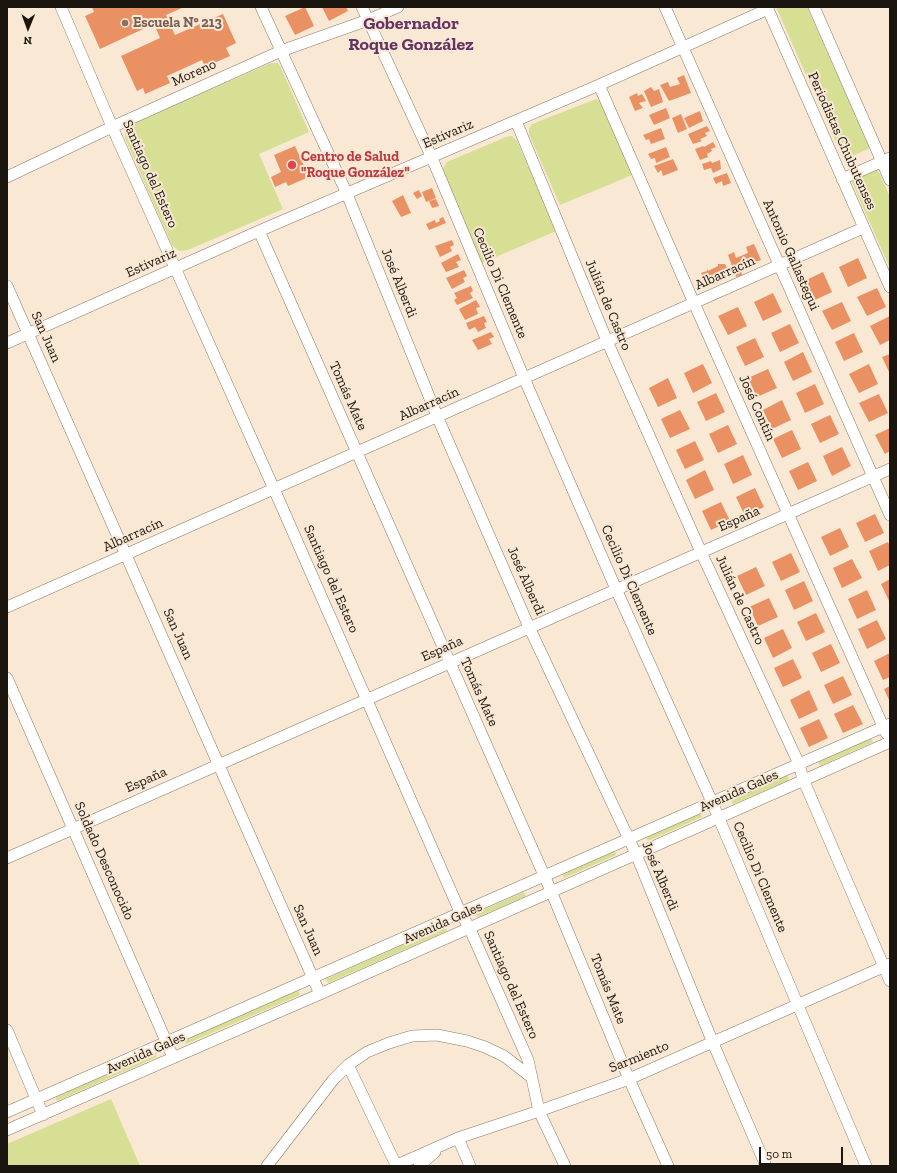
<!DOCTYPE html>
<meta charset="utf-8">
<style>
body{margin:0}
#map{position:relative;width:897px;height:1173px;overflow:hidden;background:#f9e8d4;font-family:"Zilla Slab",serif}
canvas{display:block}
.frame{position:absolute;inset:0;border:8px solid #1a150e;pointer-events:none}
.north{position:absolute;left:8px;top:8px;width:40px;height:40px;-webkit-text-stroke:3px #f9e8d4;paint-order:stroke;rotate:181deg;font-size:11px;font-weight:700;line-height:16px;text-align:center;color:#1a150e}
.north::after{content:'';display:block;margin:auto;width:14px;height:18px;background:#1a150e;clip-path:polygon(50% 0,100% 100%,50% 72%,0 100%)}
.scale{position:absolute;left:759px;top:1147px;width:84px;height:18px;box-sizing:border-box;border:2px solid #1a150e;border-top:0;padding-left:5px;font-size:12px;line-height:14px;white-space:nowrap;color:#1a150e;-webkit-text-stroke:3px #f9e8d4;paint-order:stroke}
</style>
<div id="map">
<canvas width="897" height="1173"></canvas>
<div class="frame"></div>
<div class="north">N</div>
<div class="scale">50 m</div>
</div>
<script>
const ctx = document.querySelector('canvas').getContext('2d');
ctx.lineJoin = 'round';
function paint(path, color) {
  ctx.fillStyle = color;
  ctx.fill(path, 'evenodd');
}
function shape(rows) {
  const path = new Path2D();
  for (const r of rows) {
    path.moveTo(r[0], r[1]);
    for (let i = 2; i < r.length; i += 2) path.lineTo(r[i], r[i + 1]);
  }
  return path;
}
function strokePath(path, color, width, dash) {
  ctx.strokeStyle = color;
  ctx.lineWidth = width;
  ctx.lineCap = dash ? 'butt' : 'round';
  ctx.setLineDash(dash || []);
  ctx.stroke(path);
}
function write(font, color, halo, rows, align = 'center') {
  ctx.font = font + ' "Zilla Slab",serif';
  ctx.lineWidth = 4;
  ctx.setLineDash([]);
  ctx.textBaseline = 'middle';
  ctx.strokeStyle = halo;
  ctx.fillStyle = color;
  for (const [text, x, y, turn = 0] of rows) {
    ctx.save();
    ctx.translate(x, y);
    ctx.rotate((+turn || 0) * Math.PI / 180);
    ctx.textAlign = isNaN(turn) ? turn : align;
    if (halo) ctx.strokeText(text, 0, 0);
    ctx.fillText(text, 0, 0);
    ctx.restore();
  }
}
const green = shape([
 [776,7,807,7,870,148,844,160],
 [271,63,278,63,281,68,309,132,259,154,283,209,188,250,179,251,172,245,125,138,125,130,129,125],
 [596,99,601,101,632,175,560,205,529,134,529,129,532,124],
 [512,136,517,141,556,231,482,263,444,175,443,168,447,162,506,137],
 [877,168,890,197,890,268,851,180],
 [871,738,873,742,820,766,818,762],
 [787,775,789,780,733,804,731,800],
 [700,812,702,817,648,841,646,837],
 [615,851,616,855,564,878,562,874],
 [524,892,526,896,478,917,476,913],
 [445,926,447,931,328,983,326,979],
 [298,990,300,995,186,1044,184,1040],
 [155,1053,157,1057,57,1101,56,1097],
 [111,1099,140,1166,7,1166,7,1144]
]);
const building = shape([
 [92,7,184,7,166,15,175,35,223,14,236,43,226,48,230,56,205,67,202,60,167,76,170,83,145,94,143,88,137,91,121,56,160,38,154,24,100,49,85,16,94,12],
 [305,7,314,26,295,35,285,16],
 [322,7,346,7,348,11,329,21],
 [684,75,691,93,669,101,660,85,668,82,670,87,680,84,677,78],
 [651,87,654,91,659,89,663,102,651,107,644,91],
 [637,93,638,96,642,94,646,101,639,103,643,108,635,111,629,97],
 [666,108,670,118,654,125,649,115],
 [700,111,703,121,689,128,684,118],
 [681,114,687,129,678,133,672,118],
 [707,126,710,131,705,133,707,136,700,139,702,141,693,144,688,134],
 [661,128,665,139,651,144,649,139,646,140,643,135],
 [713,142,716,147,711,149,712,151,707,154,708,157,700,160,695,149,703,146,704,147],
 [295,146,309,177,288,186,286,182,275,187,271,177,281,172,274,155],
 [666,147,670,157,656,163,655,158,651,159,648,154],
 [673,159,678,170,663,176,661,170,658,173,654,166],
 [720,160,721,169,713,173,711,168,704,170,702,164,711,161,712,163],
 [727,173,731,183,723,186,722,181,716,184,713,178],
 [432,188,436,198,426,202,422,192],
 [419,190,422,196,417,199,413,193],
 [403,195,411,213,401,217,392,201],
 [436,199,439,206,432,208,429,201],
 [443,217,446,223,429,230,426,224,435,220,436,223,440,221,439,219],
 [452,240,454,245,450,247,452,251,440,257,435,246],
 [754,244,761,260,752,263,752,260,743,263,745,267,741,269,742,275,736,277,728,255,734,252,736,258,748,253,746,247],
 [458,254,461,260,456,262,459,267,446,272,441,263],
 [858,258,867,278,848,287,839,267],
 [718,264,725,264,730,274,723,277,722,275,713,278,715,281,706,284,701,273,707,271,707,269,708,271,718,266],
 [464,270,467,276,463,278,465,282,452,289,446,278],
 [823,272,832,292,813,301,804,281],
 [471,286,473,291,470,293,473,298,457,305,454,300,457,298,454,293],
 [877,288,886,307,867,316,857,297],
 [773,293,782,312,763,321,754,302],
 [476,300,480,307,476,308,478,314,465,320,459,309],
 [842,302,851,321,832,330,822,311],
 [738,307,747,326,728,335,718,316],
 [484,316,487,322,484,323,486,328,478,332,475,327,469,330,466,323],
 [890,316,890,340,880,345,870,326],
 [790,324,799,343,780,352,771,333],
 [491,332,494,337,489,339,492,344,478,350,472,340],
 [854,333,863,352,844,361,835,342],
 [755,338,764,357,745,366,736,347],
 [803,352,812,372,793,381,784,362],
 [890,354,890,374,882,357],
 [703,364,712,383,693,393,684,373],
 [869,364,878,384,859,393,849,374],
 [768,369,777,388,757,397,748,378],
 [668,378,677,398,658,407,649,388],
 [815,384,824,404,805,413,796,393],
 [716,393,725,412,706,421,697,402],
 [879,394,888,413,869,422,859,403],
 [782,400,791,420,772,429,763,410],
 [680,410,690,429,670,438,661,419],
 [830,415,839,434,820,443,811,424],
 [728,425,737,444,718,453,709,434],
 [890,428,890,451,885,454,875,435],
 [792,430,801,449,782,458,773,439],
 [695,441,704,460,685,469,676,450],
 [842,447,851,466,832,476,823,456],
 [743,455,752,475,733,484,724,464],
 [808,462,817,481,798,490,789,471],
 [705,470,714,490,695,499,686,480],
 [755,488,764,507,745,516,736,497],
 [721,502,730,521,711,530,702,511],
 [875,514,884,533,865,542,856,523],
 [840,528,849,547,830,556,821,537],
 [888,542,890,547,890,565,878,571,869,551],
 [791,553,800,572,781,581,772,562],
 [852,559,862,578,842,588,833,568],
 [756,567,765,586,746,595,737,576],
 [890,579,890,603,881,584],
 [804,581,813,601,794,610,785,590],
 [867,590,876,610,857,619,848,599],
 [769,598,778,617,758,626,749,607],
 [816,613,825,632,806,641,797,622],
 [877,620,886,639,867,649,858,629],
 [783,629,792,648,773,658,764,638],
 [831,644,840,663,821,672,812,653],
 [890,653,890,677,883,680,874,661],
 [793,659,802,678,783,687,774,668],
 [843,676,852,695,833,704,824,685],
 [890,686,890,702,884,689],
 [809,690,818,710,799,719,790,700],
 [853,705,863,724,843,733,834,714],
 [819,719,828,738,809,747,800,728]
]);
const minor = shape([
 [61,7,113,129,274,489,461,914,469,927,528,1060,539,1111,565,1166],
 [261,7,347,194,437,416,529,627,636,854,713,1043,766,1166],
 [362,7,432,158,524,378,616,589,712,802,866,1166],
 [665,7,890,515],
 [767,7,890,287],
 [814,7,890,180],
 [599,85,694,303,886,733],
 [516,121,607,341,701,552,799,764,803,779,890,981],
 [7,177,112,127,281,51,368,20,398,7],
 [842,179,890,158],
 [259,231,551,891,629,1079,668,1166],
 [7,286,320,994],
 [7,343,259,231,599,85,768,9],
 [7,607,863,228],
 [7,678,173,1057],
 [7,858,890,469],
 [7,1030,43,1115],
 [348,1065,396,1165],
 [7,1112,890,724],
 [7,1130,320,994,890,742],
 [458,1138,470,1166],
 [267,1166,333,1080,348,1065,367,1052,389,1043,412,1036,437,1035,467,1041,485,1047,504,1056,531,1077],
 [395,1166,458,1138,539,1111,629,1079,890,964],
 [419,1166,435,1152]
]);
const markers = [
 [125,23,4,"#8d6e63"],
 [292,165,5,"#e0444e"]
];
const educationNames = [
 ["Escuela N° 213",133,23]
];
const streetNames = [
 ["Moreno",194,73,-24],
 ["Estivariz",448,134,-23],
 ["Periodistas Chubutenses",842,141,66],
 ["Santiago del Estero",150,174,66],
 ["Antonio Gallastegui",791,255,66],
 ["Estivariz",151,263,-24],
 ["Albarracín",725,273,-24],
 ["José Alberdi",399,283,68],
 ["Cecilio Di Clemente",500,283,67],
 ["Julián de Castro",608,305,67],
 ["San Juan",46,337,66],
 ["Tomás Mate",348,396,66],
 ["Albarracín",429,404,-24],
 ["José Contín",757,408,66],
 ["España",739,519,-24],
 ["Albarracín",133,535,-24],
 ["Santiago del Estero",331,579,66],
 ["Cecilio Di Clemente",629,580,66],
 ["José Alberdi",526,581,66],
 ["Julián de Castro",740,600,65],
 ["San Juan",178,634,66],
 ["España",442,649,-24],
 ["Tomás Mate",479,692,66],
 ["España",146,780,-24],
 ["Avenida Gales",739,791,-24],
 ["Soldado Desconocido",104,861,66],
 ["José Alberdi",660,876,67],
 ["Cecilio Di Clemente",760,877,67],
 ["Avenida Gales",443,923,-24],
 ["San Juan",308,930,66],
 ["Santiago del Estero",511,985,66],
 ["Tomás Mate",608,989,68],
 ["Avenida Gales",146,1053,-24],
 ["Sarmiento",639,1057,-22]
];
const healthNames = [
 ["Centro de Salud",301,157],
 ["\"Roque González\"",301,173]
];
const districtNames = [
 ["Gobernador",411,24],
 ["Roque González",411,45]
];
paint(green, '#d6df93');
paint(building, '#ea9164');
strokePath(minor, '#8a7b69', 12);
strokePath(minor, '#fff', 11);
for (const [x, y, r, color] of markers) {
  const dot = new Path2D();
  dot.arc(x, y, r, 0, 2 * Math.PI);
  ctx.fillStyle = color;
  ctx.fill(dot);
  strokePath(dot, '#f9e8d4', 1.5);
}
write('bold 14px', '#785e54', '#f9e8d4', educationNames, 'left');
write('14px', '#1a150e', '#f9e8d4', streetNames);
write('bold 14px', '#be3a42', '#f9e8d4', healthNames, 'left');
write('bold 18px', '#643263', '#f9e8d4', districtNames);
</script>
